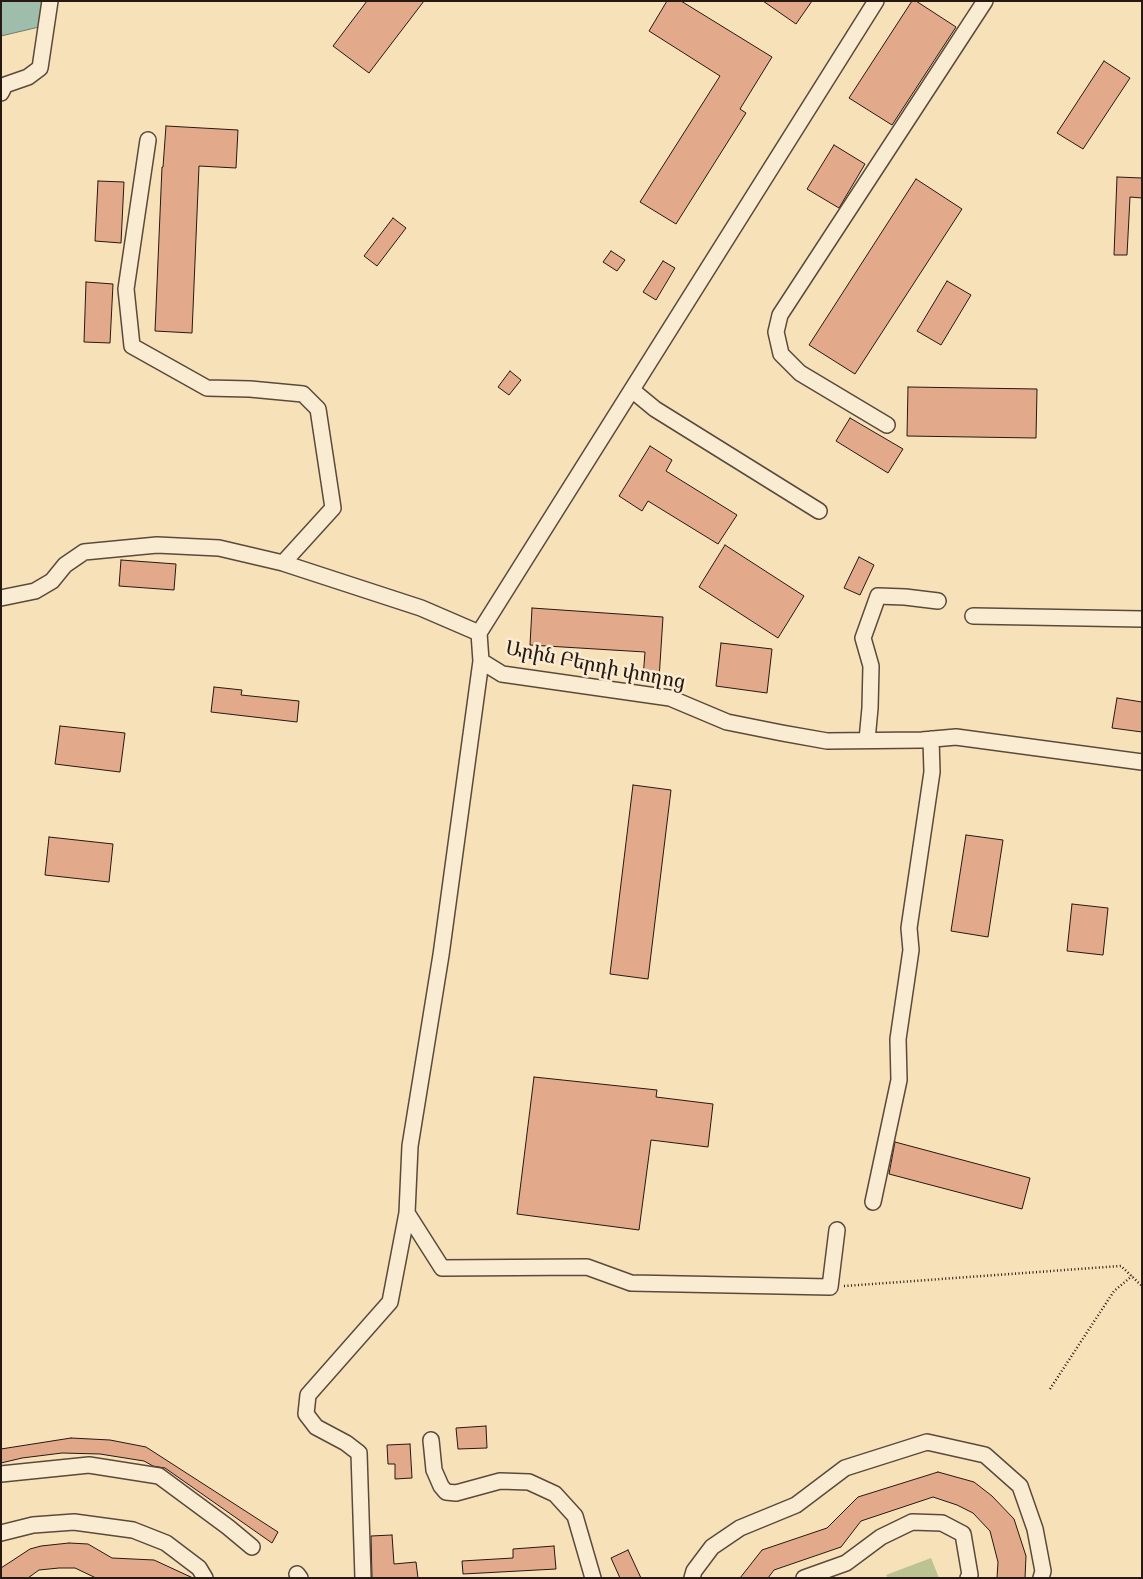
<!DOCTYPE html>
<meta charset="utf-8">
<style>
body{margin:0}
#map{position:relative;width:1143px;height:1579px;overflow:hidden;background:#f7e1b9;font-family:"Sorts Mill Goudy",serif}
canvas{display:block}
.frame{position:absolute;inset:0;border:2px solid #271812;pointer-events:none}
</style>
<div id="map">
<canvas width="1143" height="1579"></canvas>
<div class="frame"></div>
</div>
<script>
const ctx = document.querySelector('canvas').getContext('2d');
ctx.lineJoin = 'round';
function paint(path, color) {
  ctx.fillStyle = color;
  ctx.fill(path, 'evenodd');
}
function shape(rows) {
  const path = new Path2D();
  for (const r of rows) {
    path.moveTo(r[0], r[1]);
    for (let i = 2; i < r.length; i += 2) path.lineTo(r[i], r[i + 1]);
  }
  return path;
}
function strokePath(path, color, width, dash) {
  ctx.strokeStyle = color;
  ctx.lineWidth = width;
  ctx.lineCap = dash ? 'butt' : 'round';
  ctx.setLineDash(dash || []);
  ctx.stroke(path);
}
function write(font, color, halo, rows, align = 'center') {
  ctx.font = font + ' "Sorts Mill Goudy","Noto Serif Armenian",serif';
  ctx.lineWidth = 5;
  ctx.setLineDash([]);
  ctx.textBaseline = 'middle';
  ctx.strokeStyle = halo;
  ctx.fillStyle = color;
  for (const [text, x, y, turn = 0] of rows) {
    ctx.save();
    ctx.translate(x, y);
    ctx.rotate((+turn || 0) * Math.PI / 180);
    ctx.textAlign = isNaN(turn) ? turn : align;
    if (halo) ctx.strokeText(text, 0, 0);
    ctx.fillText(text, 0, 0);
    ctx.restore();
  }
}
const green = shape([
 [931,1558,939,1578,888,1578,886,1575]
]);
const water = shape([
 [1,1,42,1,39,27,1,36,1,1]
]);
const building = shape([
 [367,1,424,1,369,73,333,46,367,1],
 [667,1,681,1,772,57,740,109,746,113,676,224,640,202,720,76,649,31,667,1],
 [763,1,812,1,796,24,763,1],
 [912,1,916,1,956,27,892,125,849,98,912,1],
 [1104,61,1130,78,1083,149,1057,133,1104,61],
 [166,126,238,130,236,168,199,166,192,333,155,331,162,167,163,167,166,126],
 [834,145,865,164,839,208,807,189,834,145],
 [1117,177,1142,178,1142,198,1130,197,1127,255,1114,255,1117,177],
 [916,179,962,209,855,374,809,345,916,179],
 [98,181,124,182,121,243,95,241,98,181],
 [393,218,406,228,377,266,364,256,393,218],
 [611,251,625,260,617,271,603,262,611,251],
 [663,261,675,268,656,300,643,292,663,261],
 [947,281,971,295,941,345,917,331,947,281],
 [86,282,113,284,110,343,84,342,86,282],
 [510,371,521,380,509,395,498,387,510,371],
 [908,387,1037,389,1036,438,907,436,908,387],
 [850,418,903,449,888,473,836,441,850,418],
 [650,446,672,460,666,471,737,515,718,544,648,501,642,511,619,496,650,446],
 [725,545,804,596,778,638,699,587,725,545],
 [859,557,874,565,860,595,844,588,859,557],
 [121,560,176,564,174,590,119,586,121,560],
 [532,608,663,617,659,679,643,678,645,652,530,645,532,608],
 [721,643,772,649,767,693,716,686,721,643],
 [214,687,242,690,241,695,299,701,297,722,211,712,214,687],
 [1117,698,1142,702,1142,732,1112,728,1117,698],
 [60,726,125,733,120,772,55,764,60,726],
 [633,785,671,790,648,979,610,974,633,785],
 [966,835,1003,840,988,937,951,931,966,835],
 [49,837,113,844,109,882,45,875,49,837],
 [1072,904,1108,908,1103,955,1067,951,1072,904],
 [534,1077,657,1090,656,1097,713,1104,708,1147,651,1140,639,1230,517,1214,534,1077],
 [895,1142,1030,1178,1022,1209,889,1174,895,1142],
 [486,1426,487,1448,458,1449,456,1428,486,1426],
 [71,1438,110,1440,146,1447,278,1532,272,1543,165,1468,153,1466,144,1461,100,1454,62,1453,22,1458,1,1463,1,1449,71,1438],
 [410,1444,412,1478,395,1479,395,1464,388,1464,387,1445,410,1444],
 [938,1472,974,1482,992,1496,1014,1519,1026,1556,1025,1578,997,1578,998,1562,990,1531,973,1513,957,1505,933,1497,861,1521,841,1547,774,1570,768,1578,740,1578,762,1550,827,1528,858,1497,938,1472],
 [392,1535,394,1564,416,1562,418,1578,372,1578,371,1536,392,1535],
 [69,1543,88,1544,112,1558,154,1560,193,1578,96,1578,75,1568,59,1568,39,1570,28,1578,1,1578,1,1568,30,1549,41,1546,69,1543],
 [554,1546,556,1569,463,1574,462,1561,513,1558,513,1549,554,1546],
 [628,1550,641,1578,620,1578,611,1558,628,1550]
]);
const path = shape([
 [844,1286,1121,1266,1142,1286],
 [1050,1389,1114,1291,1132,1276]
]);
const minor = shape([
 [1,93,5,85,28,77,40,68,50,1],
 [148,140,126,289,132,346,207,388,250,389,303,394,318,409,333,508,283,563],
 [632,390,655,409,819,511],
 [887,425,800,373,781,354,776,332,780,315,985,1],
 [1,598,35,591,52,581,65,565,84,552,157,545,219,548,283,563,421,608,479,633],
 [973,616,1142,619],
 [479,633,876,1],
 [479,633,481,661,502,674,670,698,727,722,782,733,827,741,922,740,956,737,1142,762],
 [867,740,870,708,871,666,863,638,878,596,905,597,938,601],
 [873,1202,899,1080,898,1039,911,950,909,928,932,772,931,739],
 [407,1213,442,1268,587,1267,631,1283,830,1287,837,1230],
 [431,1440,434,1470,441,1486,446,1492,456,1493,500,1481,529,1482,555,1494,575,1516,593,1578],
 [1,1474,89,1465,159,1476,228,1527,252,1547],
 [1,1533,33,1525,74,1522,133,1530,166,1543,199,1568,205,1578],
 [297,1574,300,1578],
 [363,1578,359,1453,346,1443,316,1427,306,1414,308,1395,390,1302,407,1213,410,1146,441,955,481,661],
 [692,1578,694,1571,712,1547,740,1528,796,1505,845,1468,927,1442,985,1455,1020,1486,1035,1529,1043,1571,1041,1578],
 [804,1578,846,1563,881,1537,912,1522,942,1523,963,1534,970,1575,968,1578]
]);
const streetNames = [
 ["Արին Բերդի փողոց",595,668,11]
];
paint(green, '#bac391');
paint(water, '#9ebeab');
strokePath(water, '#6e7c6e', 1);
paint(building, '#e2a98a');
strokePath(building, '#271812', 1);
strokePath(minor, '#5b4a3c', 18);
strokePath(path, '#271812', 2.5, [1, 2.5]);
strokePath(minor, '#faecd2', 15);
write('20px', '#271812', '#faecd2', streetNames);
</script>
